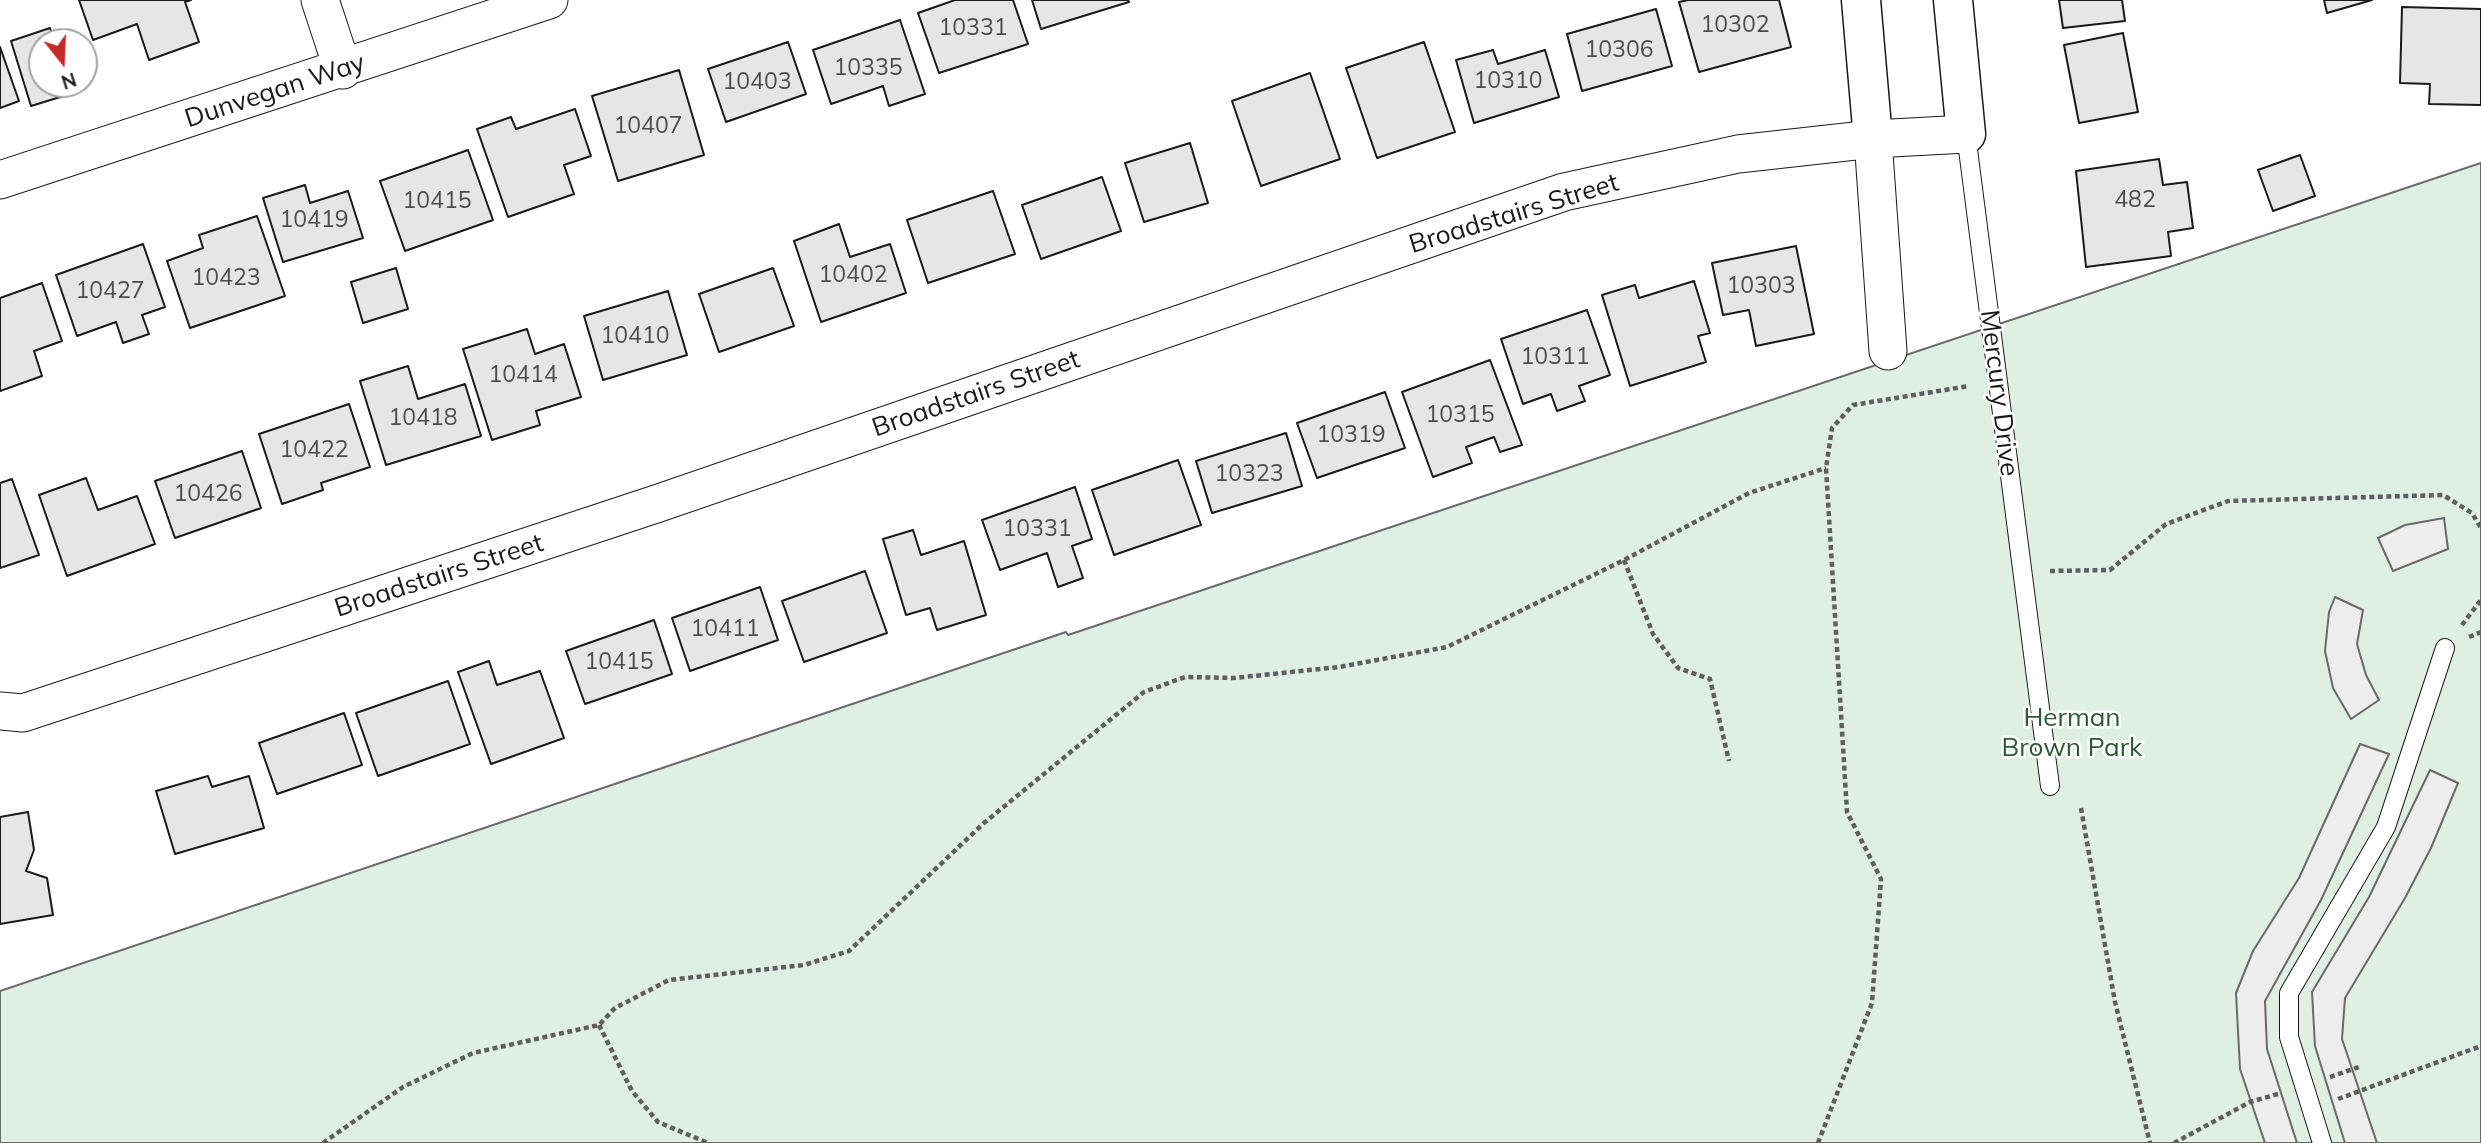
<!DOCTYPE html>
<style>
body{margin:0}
#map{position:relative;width:2481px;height:1143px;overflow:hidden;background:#fff;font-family:Mulish,sans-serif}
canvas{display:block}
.north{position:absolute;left:28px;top:28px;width:70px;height:70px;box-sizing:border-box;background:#fff;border:2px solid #a3a3a3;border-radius:50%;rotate:162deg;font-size:19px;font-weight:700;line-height:28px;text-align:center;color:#1a1a1a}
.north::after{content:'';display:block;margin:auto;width:24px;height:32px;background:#c62828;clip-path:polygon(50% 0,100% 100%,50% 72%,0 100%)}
</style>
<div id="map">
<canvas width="2481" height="1143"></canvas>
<div class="north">N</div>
</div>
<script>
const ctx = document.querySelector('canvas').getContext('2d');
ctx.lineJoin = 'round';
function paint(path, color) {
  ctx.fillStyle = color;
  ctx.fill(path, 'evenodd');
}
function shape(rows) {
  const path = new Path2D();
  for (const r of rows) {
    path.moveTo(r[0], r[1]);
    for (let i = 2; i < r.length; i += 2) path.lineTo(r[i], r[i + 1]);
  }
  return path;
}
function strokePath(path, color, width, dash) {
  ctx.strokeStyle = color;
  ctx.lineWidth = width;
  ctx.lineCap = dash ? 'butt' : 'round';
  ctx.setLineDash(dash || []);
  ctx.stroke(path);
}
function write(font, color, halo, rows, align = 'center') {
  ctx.font = font + ' Mulish,sans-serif';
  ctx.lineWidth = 5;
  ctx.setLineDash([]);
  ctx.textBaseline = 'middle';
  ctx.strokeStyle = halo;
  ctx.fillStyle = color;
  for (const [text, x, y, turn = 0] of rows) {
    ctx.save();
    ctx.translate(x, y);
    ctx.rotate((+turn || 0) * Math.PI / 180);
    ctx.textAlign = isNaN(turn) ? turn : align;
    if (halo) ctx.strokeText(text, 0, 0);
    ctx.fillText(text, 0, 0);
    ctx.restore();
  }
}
const green = shape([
 [2481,163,2481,1143,0,1143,0,991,1066,632,1068,635,2481,163]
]);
const parking = shape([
 [2444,518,2448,549,2393,571,2378,538,2405,525,2444,518],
 [2335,597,2363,610,2357,644,2366,675,2379,700,2351,719,2333,688,2325,651,2329,612,2335,597],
 [2360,744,2389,754,2321,900,2265,1001,2267,1049,2297,1143,2265,1143,2240,1069,2236,993,2253,951,2299,878,2360,744],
 [2430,770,2458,783,2431,848,2405,898,2345,998,2342,1039,2377,1143,2345,1143,2315,1046,2312,992,2369,897,2430,770]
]);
const building = shape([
 [79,0,191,0,185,2,199,42,149,60,137,24,93,40,79,0],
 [955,0,1013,0,1028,44,939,73,918,13,955,0],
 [1032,0,1128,0,1129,2,1041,29,1032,0],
 [1688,0,1779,0,1791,47,1699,72,1679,2,1688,0],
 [2059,0,2122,0,2125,21,2063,28,2059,0],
 [2324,0,2372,0,2327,13,2324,0],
 [2402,7,2481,9,2481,105,2429,104,2430,84,2400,83,2402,7],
 [1656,9,1672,66,1582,91,1567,34,1656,9],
 [900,20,925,94,889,106,883,86,831,104,813,50,900,20],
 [50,28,55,42,42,42,42,84,67,84,70,94,31,106,11,41,50,28],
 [2123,33,2138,112,2079,123,2064,45,2123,33],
 [788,42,806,94,726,122,708,69,788,42],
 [1424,42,1455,132,1377,158,1346,68,1424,42],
 [0,47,19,101,0,108,0,47],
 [1493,50,1498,64,1545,50,1559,97,1474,123,1456,60,1493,50],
 [679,70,704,155,618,181,592,96,679,70],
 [1310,73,1340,159,1261,186,1232,101,1310,73],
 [575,109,591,156,564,165,574,194,508,217,477,129,511,117,516,129,575,109],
 [1190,143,1208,203,1144,222,1125,163,1190,143],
 [468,150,493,220,405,251,380,181,468,150],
 [2300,155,2315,196,2273,211,2258,170,2300,155],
 [2159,159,2163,185,2187,182,2193,228,2168,232,2171,256,2086,267,2076,171,2159,159],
 [1102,177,1121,231,1041,259,1022,205,1102,177],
 [305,185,310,203,348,191,363,238,283,262,263,198,305,185],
 [993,191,1015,254,928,283,907,220,993,191],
 [257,216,285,296,190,328,167,261,203,248,199,235,257,216],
 [839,224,850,257,890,244,906,293,821,322,794,241,839,224],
 [143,244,165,307,142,315,149,334,123,343,116,322,77,336,56,275,143,244],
 [1796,246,1814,334,1756,346,1749,310,1723,315,1712,263,1796,246],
 [396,268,408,309,363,323,351,282,396,268],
 [773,268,794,326,719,352,699,294,773,268],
 [1694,281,1710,333,1698,336,1706,362,1630,386,1602,295,1635,285,1639,298,1694,281],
 [42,283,62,341,34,351,42,376,0,391,0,298,42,283],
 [668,291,687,355,603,380,584,316,668,291],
 [1587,310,1610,375,1579,386,1585,401,1557,411,1551,394,1523,404,1501,339,1587,310],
 [527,329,535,354,564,344,581,397,536,411,540,425,492,440,463,349,527,329],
 [1490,360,1522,445,1500,452,1494,437,1466,447,1472,463,1433,477,1402,392,1490,360],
 [408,366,418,399,465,384,481,436,386,465,360,381,408,366],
 [1385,392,1405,448,1317,478,1297,423,1385,392],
 [349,404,370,467,321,483,323,490,282,504,259,434,349,404],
 [1286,433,1302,486,1212,513,1196,461,1286,433],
 [242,451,261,508,175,538,155,481,242,451],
 [1178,460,1201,525,1114,555,1092,490,1178,460],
 [86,478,98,510,137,496,155,544,67,576,39,495,86,478],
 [12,479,39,555,0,568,0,483,12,479],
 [1075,487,1092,539,1072,546,1083,578,1058,587,1047,553,1000,570,982,520,1075,487],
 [913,530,921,555,964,541,986,615,937,630,930,608,906,615,883,539,913,530],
 [865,571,887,633,804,662,782,601,865,571],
 [760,587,778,640,690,671,672,618,760,587],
 [654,620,672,674,585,704,566,651,654,620],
 [489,661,497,685,540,671,564,738,491,764,458,672,489,661],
 [448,681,470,744,378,776,356,713,448,681],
 [344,713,362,765,277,794,259,743,344,713],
 [208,776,212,787,249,776,264,828,175,854,156,791,208,776],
 [28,812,34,850,26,871,47,878,53,915,0,924,0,817,28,812]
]);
const path = shape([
 [1624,560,1653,634,1678,668,1710,679,1729,761],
 [2050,571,2110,570,2166,524,2228,501,2443,495,2472,513,2481,528],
 [2462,625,2481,600],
 [2469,637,2481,632],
 [2081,808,2115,1002,2150,1143],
 [599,1025,632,1091,658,1122,708,1143],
 [2330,1077,2362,1066],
 [2338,1099,2481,1046],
 [323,1143,403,1087,473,1053,599,1025,615,1008,669,980,804,965,849,951,984,823,1144,692,1185,677,1234,678,1339,667,1447,647,1624,560,1749,493,1826,468],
 [1818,1143,1872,1003,1881,879,1847,812,1826,468,1832,428,1853,405,1969,386],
 [2174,1143,2250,1102,2278,1094]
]);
const service = shape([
 [1966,134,2050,786],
 [2322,1143,2289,1037,2289,993,2386,827,2445,648]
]);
const minor = shape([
 [320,0,343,70],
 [1873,139,1888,351],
 [0,180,549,0],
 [0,711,23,713,656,504,1564,192,1738,154,1873,139,1966,134]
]);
const tertiary = shape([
 [1861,0,1873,139],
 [1953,0,1966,134]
]);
const numberNames = [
 ["10302",1735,25],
 ["10331",973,28],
 ["10306",1619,50],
 ["10335",868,68],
 ["10310",1508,81],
 ["10403",757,82],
 ["10407",648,126],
 ["482",2135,200],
 ["10415",437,201],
 ["10419",314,220],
 ["10402",853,275],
 ["10423",226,278],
 ["10303",1761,286],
 ["10427",110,291],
 ["10410",635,336],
 ["10311",1555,357],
 ["10414",523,375],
 ["10315",1460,415],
 ["10418",423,418],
 ["10319",1351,435],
 ["10422",314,450],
 ["10323",1249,474],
 ["10426",208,494],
 ["10331",1037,529],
 ["10411",725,629],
 ["10415",619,662]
];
const streetNames = [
 ["Dunvegan Way",275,91,-18],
 ["Broadstairs Street",1514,214,-17],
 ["Mercury Drive",1999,393,83],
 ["Broadstairs Street",976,394,-19],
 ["Broadstairs Street",439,576,-18]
];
const parkNames = [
 ["Herman",2072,718],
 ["Brown Park",2072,748]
];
paint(green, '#e0efe3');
strokePath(green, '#6a6a6a', 2);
paint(parking, '#ededed');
strokePath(parking, '#6a6a6a', 2);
paint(building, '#e6e6e6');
strokePath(building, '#1a1a1a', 2);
strokePath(service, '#1a1a1a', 20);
strokePath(minor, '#1a1a1a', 39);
strokePath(tertiary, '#1a1a1a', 41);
strokePath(path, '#5f5f5f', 4.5, [5, 3.5]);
strokePath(service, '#fff', 18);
strokePath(minor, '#fff', 37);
strokePath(tertiary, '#fff', 38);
write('23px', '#4d4d4d', null, numberNames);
write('26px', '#1a1a1a', '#fff', streetNames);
write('26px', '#2b5a34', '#fff', parkNames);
</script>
